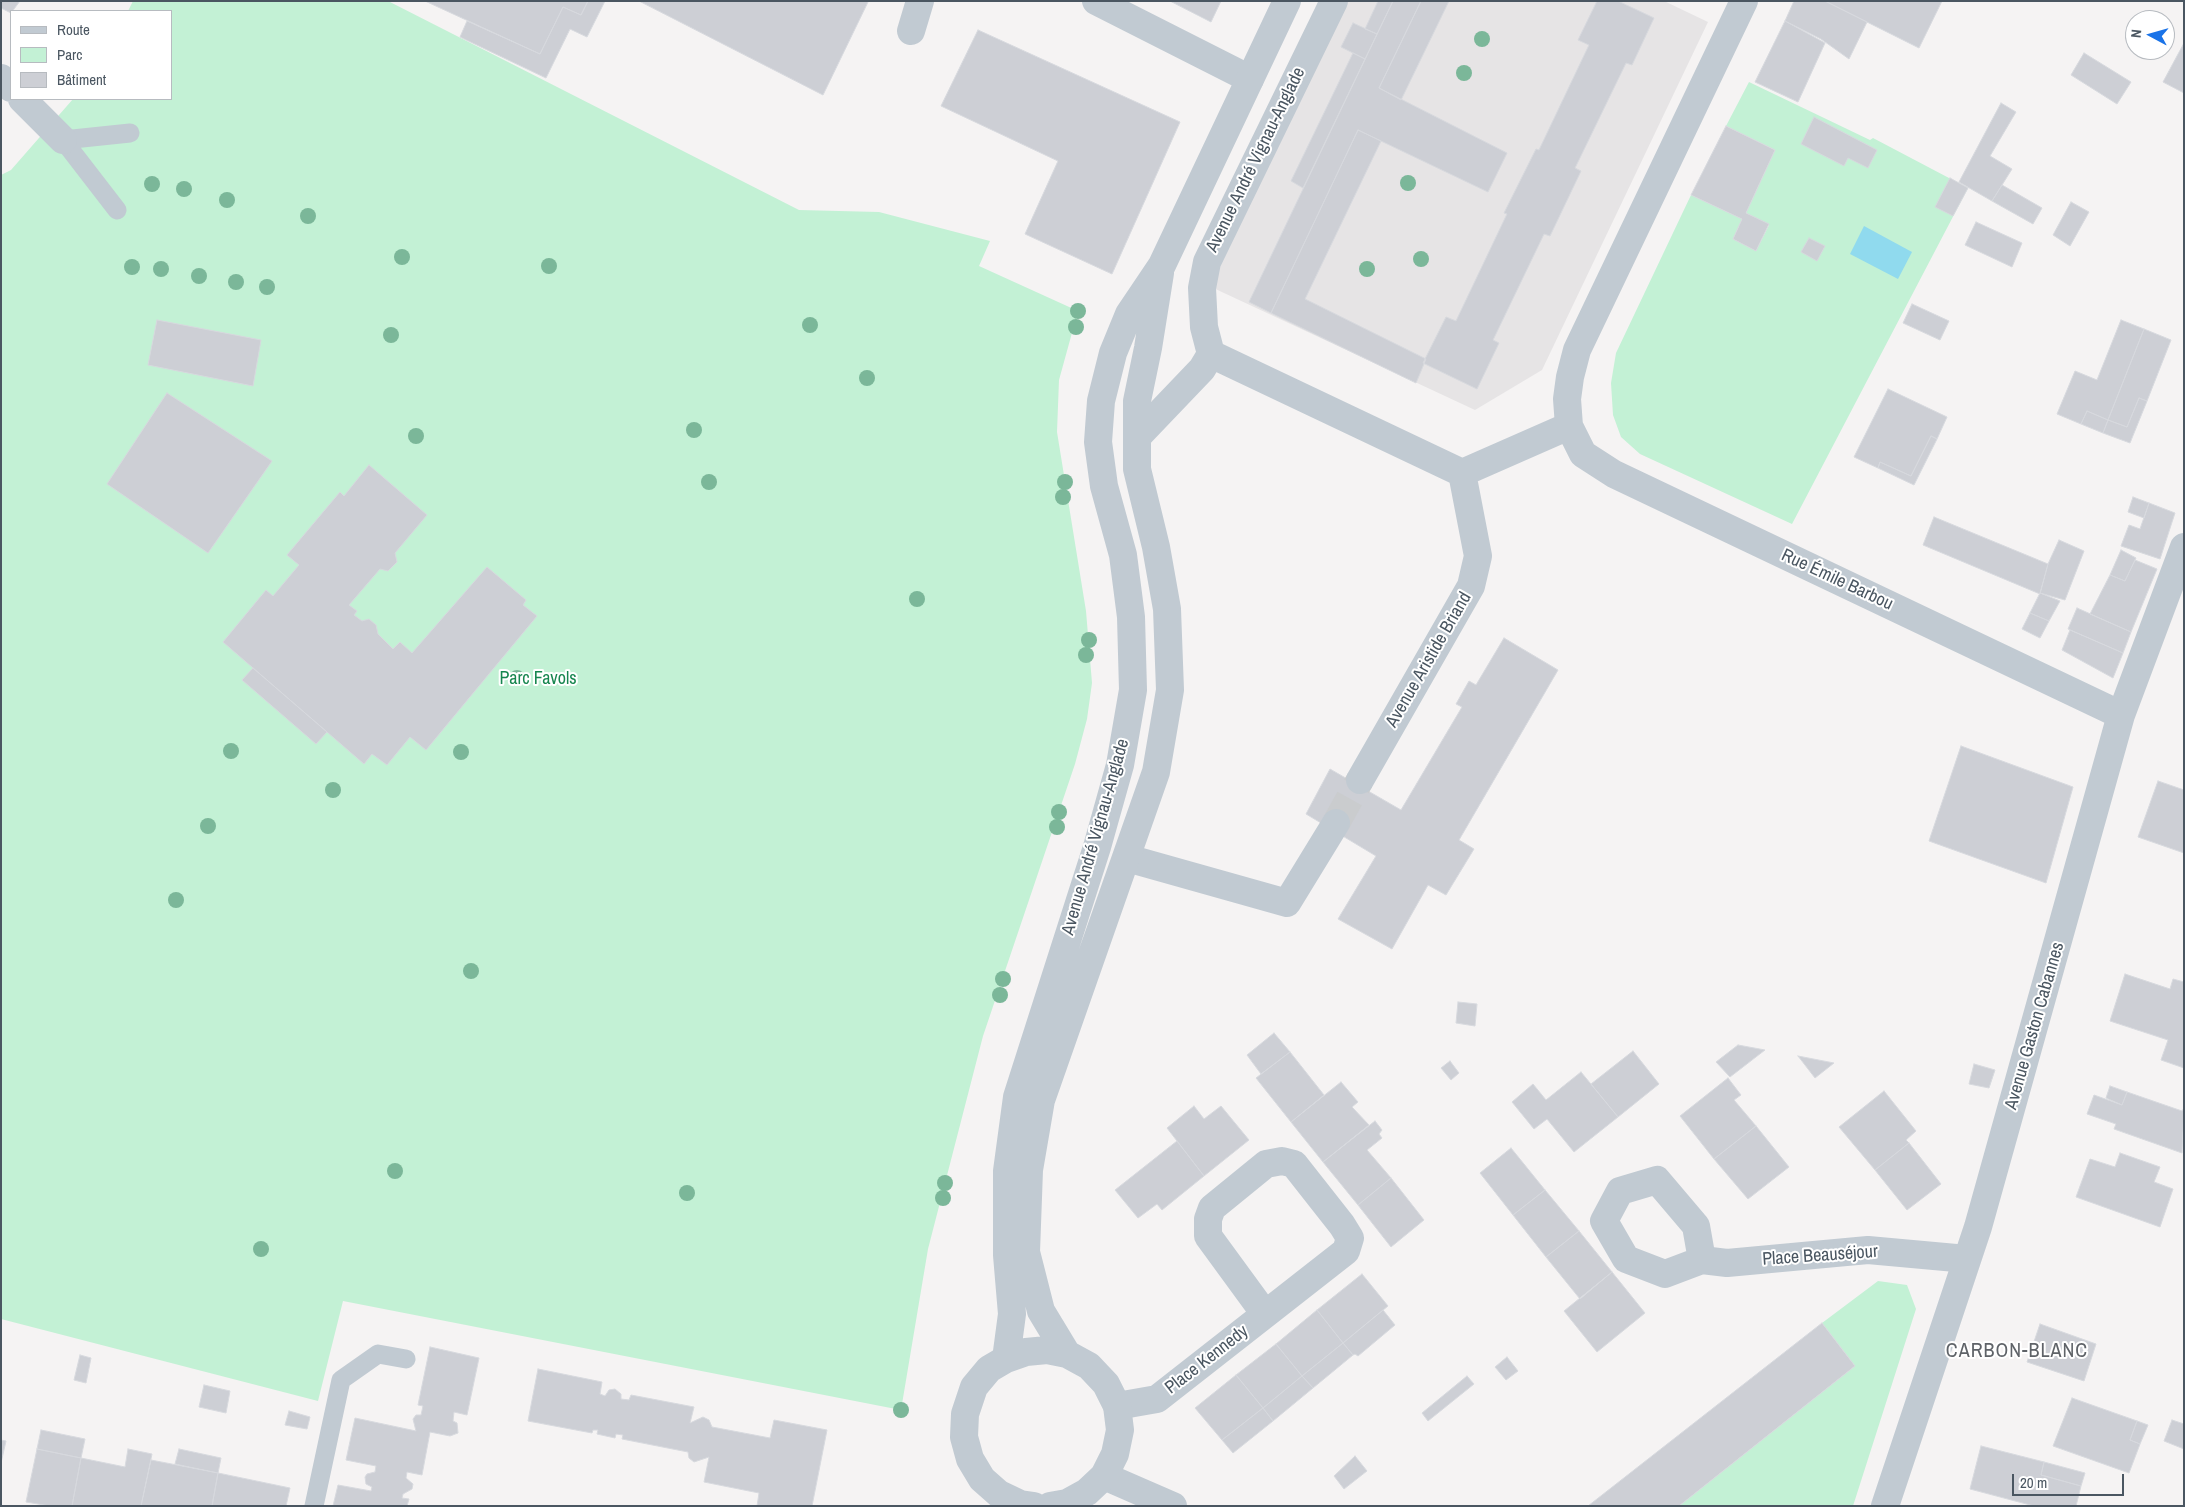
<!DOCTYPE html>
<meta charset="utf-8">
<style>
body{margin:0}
#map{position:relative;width:2185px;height:1507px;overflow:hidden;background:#f5f3f3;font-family:"Archivo Narrow",sans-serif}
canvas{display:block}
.frame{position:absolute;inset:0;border:2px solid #4a5661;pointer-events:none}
.legend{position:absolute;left:10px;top:10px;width:162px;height:90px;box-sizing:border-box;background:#fff;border:1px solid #b7bbc0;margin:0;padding:6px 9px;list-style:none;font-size:15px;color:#4a5661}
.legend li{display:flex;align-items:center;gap:10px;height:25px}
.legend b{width:25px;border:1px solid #b7bbc0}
.north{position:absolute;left:2125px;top:10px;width:50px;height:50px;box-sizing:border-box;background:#fff;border:1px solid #b7bbc0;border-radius:50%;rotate:276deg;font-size:14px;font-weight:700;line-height:20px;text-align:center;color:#4a5661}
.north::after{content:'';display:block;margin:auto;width:18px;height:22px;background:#1a73e8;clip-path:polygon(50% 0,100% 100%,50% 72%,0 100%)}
.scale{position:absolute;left:2012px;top:1474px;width:112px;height:22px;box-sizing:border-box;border:2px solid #4a5661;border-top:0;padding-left:6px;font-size:15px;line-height:18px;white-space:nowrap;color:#4a5661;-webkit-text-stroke:4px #fff;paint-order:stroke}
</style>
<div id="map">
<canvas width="2185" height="1507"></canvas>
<div class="frame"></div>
<ul class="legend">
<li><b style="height:6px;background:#c1cad2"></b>Route</li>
<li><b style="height:14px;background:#c3f1d5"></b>Parc</li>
<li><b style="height:14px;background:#cdcfd5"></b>Bâtiment</li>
</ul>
<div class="north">N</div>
<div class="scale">20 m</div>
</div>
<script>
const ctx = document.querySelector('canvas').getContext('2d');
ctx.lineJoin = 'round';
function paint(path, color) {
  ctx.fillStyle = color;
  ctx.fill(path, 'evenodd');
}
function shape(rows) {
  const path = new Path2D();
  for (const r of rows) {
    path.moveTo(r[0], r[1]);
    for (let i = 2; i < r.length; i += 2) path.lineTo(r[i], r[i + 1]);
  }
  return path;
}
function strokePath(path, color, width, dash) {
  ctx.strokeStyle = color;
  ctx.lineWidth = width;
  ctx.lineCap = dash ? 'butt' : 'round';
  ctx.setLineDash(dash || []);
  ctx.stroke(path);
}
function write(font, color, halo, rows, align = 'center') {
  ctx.font = font + ' "Archivo Narrow",sans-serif';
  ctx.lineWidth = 4;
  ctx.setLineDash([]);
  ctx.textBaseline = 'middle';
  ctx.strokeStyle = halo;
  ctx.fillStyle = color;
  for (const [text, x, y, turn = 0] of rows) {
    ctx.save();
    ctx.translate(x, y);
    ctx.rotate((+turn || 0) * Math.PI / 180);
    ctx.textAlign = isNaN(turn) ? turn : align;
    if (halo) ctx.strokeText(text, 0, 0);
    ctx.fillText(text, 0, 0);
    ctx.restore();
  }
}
const education = shape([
 [1330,1,1664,1,1708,22,1542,370,1475,410,1194,279]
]);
const green = shape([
 [133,1,388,1,799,210,879,212,990,241,979,266,1078,311,1059,380,1057,432,1086,611,1092,683,1087,719,1075,764,983,1036,928,1249,901,1410,343,1301,318,1401,1,1319,1,175,11,170,73,99,171,99,171,11,128,11],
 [1749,82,1870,140,1873,138,1968,188,1792,524,1640,454,1621,437,1613,415,1611,383,1616,353,1691,195,1742,219,1733,239,1756,251,1769,225,1746,213,1775,150,1726,126],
 [1878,1281,1907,1285,1916,1309,1853,1506,1679,1506,1855,1366,1822,1323]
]);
const water = shape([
 [1864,226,1912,252,1898,279,1850,254]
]);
const building = shape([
 [1,1,20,1,11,13,1,8,1,1],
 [425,1,588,1,581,15,563,7,540,54,425,1],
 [588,1,605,1,587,37,570,29,546,78,460,37,467,21,540,54,563,7,581,15,588,1],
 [639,1,865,1,868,2,823,95,639,1],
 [1170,1,1221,1,1211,22,1170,1],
 [1378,1,1393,1,1377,34,1365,29,1378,1],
 [1393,1,1421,1,1379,88,1507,153,1488,192,1358,130,1271,313,1249,302,1393,1],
 [1421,1,1449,1,1401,100,1379,88,1421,1],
 [1597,1,1618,1,1654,18,1632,65,1626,63,1575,168,1581,171,1550,236,1544,234,1493,340,1499,343,1477,389,1423,363,1446,317,1456,321,1507,214,1504,213,1536,149,1539,150,1589,45,1578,40,1597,1],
 [1794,1,1825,1,1867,22,1849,59,1821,39,1785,21,1794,1],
 [1825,1,1942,1,1919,48,1825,1],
 [1785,21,1825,43,1798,102,1755,82,1785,21],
 [1353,23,1377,34,1365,59,1341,47,1353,23],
 [978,30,1180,122,1112,274,1025,234,1058,161,941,106,978,30],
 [2184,43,2184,93,2163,82,2184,43],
 [1353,53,1365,59,1303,188,1291,181,1353,53],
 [2084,53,2131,82,2117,104,2071,75,2084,53],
 [2001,103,2016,112,1990,156,2012,169,1992,201,1959,182,2001,103],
 [1814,117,1877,150,1868,168,1848,158,1844,166,1801,144,1814,117],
 [1726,126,1775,150,1746,213,1769,224,1756,251,1733,239,1742,219,1691,195,1726,126],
 [1358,130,1381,141,1305,299,1426,359,1416,383,1271,313,1358,130],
 [1950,178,1968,188,1953,216,1935,207,1950,178],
 [2002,185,2042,208,2033,224,1992,201,2002,185],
 [2071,202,2089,212,2070,246,2053,235,2071,202],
 [1976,222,2022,243,2012,267,1965,245,1976,222],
 [1809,238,1825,246,1817,261,1801,252,1809,238],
 [1912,304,1949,321,1940,340,1903,323,1912,304],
 [157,320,261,340,253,386,148,365,157,320],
 [2121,320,2144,329,2108,420,2087,411,2081,424,2057,414,2075,371,2097,380,2121,320],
 [2144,329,2171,340,2147,401,2139,398,2127,427,2108,420,2144,329],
 [1888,389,1947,417,1937,439,1931,436,1911,476,1880,462,1878,468,1854,457,1888,389],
 [167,393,272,461,208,553,107,484,167,393],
 [2139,398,2147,401,2130,443,2103,433,2108,420,2127,427,2139,398],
 [2087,411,2108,420,2103,433,2081,424,2087,411],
 [1931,436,1937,439,1914,485,1878,468,1880,462,1911,476,1931,436],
 [369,465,427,515,395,553,397,562,388,571,380,569,349,605,357,611,354,615,362,621,369,619,376,625,378,634,393,649,400,642,412,653,487,567,526,600,523,605,537,616,426,750,410,737,387,765,372,754,364,764,223,642,266,590,273,596,299,565,287,555,340,492,344,496,369,465],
 [2133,497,2149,503,2144,518,2128,512,2133,497],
 [2149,503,2175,513,2160,559,2121,546,2129,525,2140,529,2149,503],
 [1934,517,2048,564,2040,594,1923,545,1934,517],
 [2059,540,2084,551,2065,600,2040,593,2048,564,2059,540],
 [2121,550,2136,558,2125,581,2110,575,2121,550],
 [2135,560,2157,569,2131,632,2090,614,2110,575,2125,581,2135,560],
 [2040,593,2060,601,2049,621,2030,613,2040,593],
 [2077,608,2131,632,2123,653,2068,629,2077,608],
 [2030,613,2049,621,2040,638,2022,629,2030,613],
 [2070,630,2123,653,2113,678,2062,650,2070,630],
 [1504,638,1558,670,1459,840,1474,849,1446,895,1428,885,1392,949,1338,919,1376,856,1306,814,1330,769,1401,810,1462,707,1456,704,1469,681,1476,685,1504,638],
 [253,668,327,732,316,744,242,680,253,668],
 [1961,746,2073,787,2046,883,1929,841,1961,746],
 [2158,781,2184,790,2184,853,2138,837,2158,781],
 [2125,974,2170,989,2173,979,2184,982,2184,1068,2161,1060,2168,1040,2110,1021,2125,974],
 [1458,1002,1477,1004,1475,1026,1456,1023,1458,1002],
 [1274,1033,1290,1052,1261,1074,1247,1055,1274,1033],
 [1738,1045,1765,1050,1730,1077,1716,1062,1738,1045],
 [1633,1051,1659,1084,1618,1117,1591,1084,1633,1051],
 [1290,1052,1324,1095,1291,1122,1256,1078,1290,1052],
 [1798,1056,1834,1063,1815,1078,1798,1056],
 [1450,1061,1459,1073,1451,1080,1441,1068,1450,1061],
 [1974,1064,1995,1070,1989,1088,1969,1084,1974,1064],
 [1581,1072,1618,1117,1574,1152,1547,1119,1534,1129,1512,1102,1533,1084,1546,1100,1581,1072],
 [1728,1078,1741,1095,1734,1100,1756,1126,1714,1159,1680,1116,1728,1078],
 [1341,1082,1358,1102,1352,1107,1369,1125,1323,1162,1291,1122,1341,1082],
 [2110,1086,2127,1092,2122,1105,2106,1098,2110,1086],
 [1884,1091,1916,1131,1906,1140,1909,1143,1875,1170,1839,1127,1884,1091],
 [2127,1092,2182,1111,2184,1108,2182,1153,2114,1129,2116,1124,2087,1114,2094,1095,2122,1105,2127,1092],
 [1194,1106,1204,1119,1221,1106,1249,1140,1204,1176,1167,1128,1194,1106],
 [1375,1121,1382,1130,1379,1134,1382,1138,1367,1150,1391,1178,1358,1205,1323,1162,1375,1121],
 [1756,1126,1789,1167,1748,1199,1714,1159,1756,1126],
 [1177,1141,1204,1176,1162,1210,1157,1204,1138,1218,1115,1190,1177,1141],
 [1909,1143,1941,1184,1907,1210,1875,1170,1909,1143],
 [1511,1148,1545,1190,1513,1215,1480,1173,1511,1148],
 [2120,1153,2160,1167,2154,1182,2173,1189,2160,1227,2076,1197,2090,1159,2115,1167,2120,1153],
 [1391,1178,1424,1220,1391,1247,1358,1205,1391,1178],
 [1545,1190,1579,1231,1546,1257,1513,1215,1545,1190],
 [1579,1231,1612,1272,1580,1299,1546,1257,1579,1231],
 [1612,1272,1645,1313,1597,1352,1564,1311,1612,1272],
 [1362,1274,1388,1306,1343,1343,1317,1310,1362,1274],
 [1317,1310,1343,1343,1302,1376,1276,1344,1317,1310],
 [1383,1310,1395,1325,1358,1356,1355,1354,1353,1355,1343,1343,1383,1310],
 [1822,1323,1855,1366,1679,1506,1588,1506,1822,1323],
 [2040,1324,2096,1344,2084,1381,2027,1362,2040,1324],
 [1343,1343,1353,1355,1313,1388,1302,1376,1343,1343],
 [1276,1344,1302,1376,1263,1408,1236,1375,1276,1344],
 [430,1347,479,1358,467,1415,454,1412,453,1421,457,1423,458,1433,450,1436,430,1432,422,1475,407,1472,406,1478,413,1484,412,1489,403,1494,402,1498,409,1499,407,1506,333,1506,338,1485,371,1491,372,1487,366,1484,365,1477,367,1474,375,1472,376,1466,346,1460,355,1418,416,1431,413,1419,416,1415,421,1415,423,1406,418,1405,430,1347],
 [80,1355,91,1358,86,1383,74,1380,80,1355],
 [1507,1357,1518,1371,1506,1380,1495,1367,1507,1357],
 [538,1369,602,1382,600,1394,605,1396,609,1390,615,1389,621,1394,621,1399,629,1400,631,1395,694,1407,690,1423,703,1417,709,1420,712,1427,770,1438,774,1420,827,1430,812,1506,757,1506,759,1493,704,1482,709,1457,694,1462,689,1458,688,1452,622,1439,623,1435,616,1434,615,1438,597,1434,598,1430,593,1430,592,1433,528,1421,538,1369],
 [1236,1375,1263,1408,1222,1440,1195,1408,1236,1375],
 [1302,1376,1313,1388,1273,1421,1263,1408,1302,1376],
 [1467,1376,1474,1384,1428,1421,1422,1413,1467,1376],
 [204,1385,230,1391,226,1413,199,1407,204,1385],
 [2072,1398,2137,1421,2130,1440,2140,1444,2129,1473,2053,1446,2072,1398],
 [1263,1408,1273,1421,1233,1453,1222,1440,1263,1408],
 [289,1411,310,1417,307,1429,285,1425,289,1411],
 [2172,1420,2184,1424,2184,1449,2164,1441,2172,1420],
 [2137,1421,2148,1425,2140,1444,2130,1440,2137,1421],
 [41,1430,85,1439,81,1458,37,1449,41,1430],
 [1,1440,6,1441,1,1463,1,1440],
 [1981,1446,2044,1462,2041,1475,2081,1486,2076,1506,2034,1506,1970,1489,1981,1446],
 [37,1449,81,1458,72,1506,50,1506,26,1502,37,1449],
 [128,1449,152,1454,141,1506,72,1506,81,1458,125,1467,128,1449],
 [179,1449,221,1458,218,1473,175,1464,179,1449],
 [1355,1456,1367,1471,1344,1489,1334,1476,1355,1456],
 [151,1460,218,1473,212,1506,141,1506,151,1460],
 [2044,1462,2085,1473,2081,1486,2041,1475,2044,1462],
 [218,1473,290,1488,286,1506,212,1506,218,1473]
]);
const minorTunnel = shape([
 [1336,823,1360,780]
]);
const service = shape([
 [117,210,63,140,130,133],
 [314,1506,341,1380,378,1354,406,1359]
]);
const minor = shape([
 [1096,1,1250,79],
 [1744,1,1577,350,1570,377,1567,399,1569,426,1583,454,1614,474,2121,715],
 [911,31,920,1],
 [1,78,11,88],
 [22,99,63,140],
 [1211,354,1204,327,1202,288,1207,262,1334,1],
 [1211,354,1462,473],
 [1137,437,1202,369,1211,354],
 [1462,473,1569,426],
 [1360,780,1471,586,1478,556,1462,473],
 [1127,858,1287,903,1336,823],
 [1702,1260,1665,1274,1626,1259,1604,1221,1620,1191,1657,1180,1696,1226,1702,1260,1727,1263,1868,1250,1967,1259],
 [1117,1406,1157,1399,1346,1251,1350,1238,1342,1225,1294,1164,1282,1161,1266,1164,1212,1208,1208,1219,1208,1236,1265,1314],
 [1104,1476,1173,1506],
 [1885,1506,1978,1227,2121,715,2184,547]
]);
const tertiary = shape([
 [1067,1354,1041,1311,1026,1252,1029,1170,1041,1100,1156,772,1170,690,1167,609,1156,547,1137,469,1137,401,1148,348,1160,273],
 [1006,1359,1012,1314,1007,1255,1007,1171,1017,1097,1097,847,1120,765,1133,690,1131,617,1123,555,1104,486,1098,442,1101,401,1113,353,1129,314,1162,265,1287,1],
 [1034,1506,1020,1504,999,1494,982,1479,970,1459,964,1437,965,1414,974,1387,989,1369,1006,1359,1026,1352,1047,1350,1067,1354,1089,1366,1106,1384,1117,1406,1120,1430,1115,1454,1104,1476,1087,1492,1067,1503,1050,1506]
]);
const trees = [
 [1482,39],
 [1464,73],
 [1408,183],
 [152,184],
 [184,189],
 [227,200],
 [308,216],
 [402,257],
 [1421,259],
 [549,266],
 [132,267],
 [161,269],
 [1367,269],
 [199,276],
 [236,282],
 [267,287],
 [1078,311],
 [810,325],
 [1076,327],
 [391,335],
 [867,378],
 [694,430],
 [416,436],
 [709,482],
 [1065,482],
 [1063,497],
 [917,599],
 [1089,640],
 [1086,655],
 [517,678],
 [231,751],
 [461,752],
 [333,790],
 [1059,812],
 [208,826],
 [1057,827],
 [176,900],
 [471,971],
 [1003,979],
 [1000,995],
 [395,1171],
 [945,1183],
 [687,1193],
 [943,1198],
 [261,1249],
 [901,1410]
];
const streetNames = [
 ["Avenue André Vignau-Anglade",1256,160,-64],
 ["Rue Émile Barbou",1837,580,25],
 ["Avenue Aristide Briand",1429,660,-60],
 ["Avenue André Vignau-Anglade",1096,837,-74],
 ["Avenue Gaston Cabannes",2035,1026,-74],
 ["Place Beauséjour",1820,1256,-4],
 ["Place Kennedy",1207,1360,-38]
];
const parkNames = [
 ["Parc Favols",538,679]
];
const quarterNames = [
 ["CARBON-BLANC",2017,1352]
];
paint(education, '#e6e4e5');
paint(green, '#c3f1d5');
paint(water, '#90daee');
paint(building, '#cdcfd5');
strokePath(building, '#d7d9de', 1);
strokePath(minorTunnel, '#caccce', 28, [28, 14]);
strokePath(service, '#c1cad2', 19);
strokePath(minor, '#c1cad2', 28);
strokePath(tertiary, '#c1cad2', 28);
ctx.fillStyle = '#7bb799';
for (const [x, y] of trees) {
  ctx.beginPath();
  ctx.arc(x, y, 8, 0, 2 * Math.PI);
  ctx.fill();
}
write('18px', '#4a5661', '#fff', streetNames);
write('18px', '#17864f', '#fff', parkNames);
ctx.letterSpacing = '1px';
write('20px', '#5f6368', '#fff', quarterNames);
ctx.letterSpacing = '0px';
</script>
